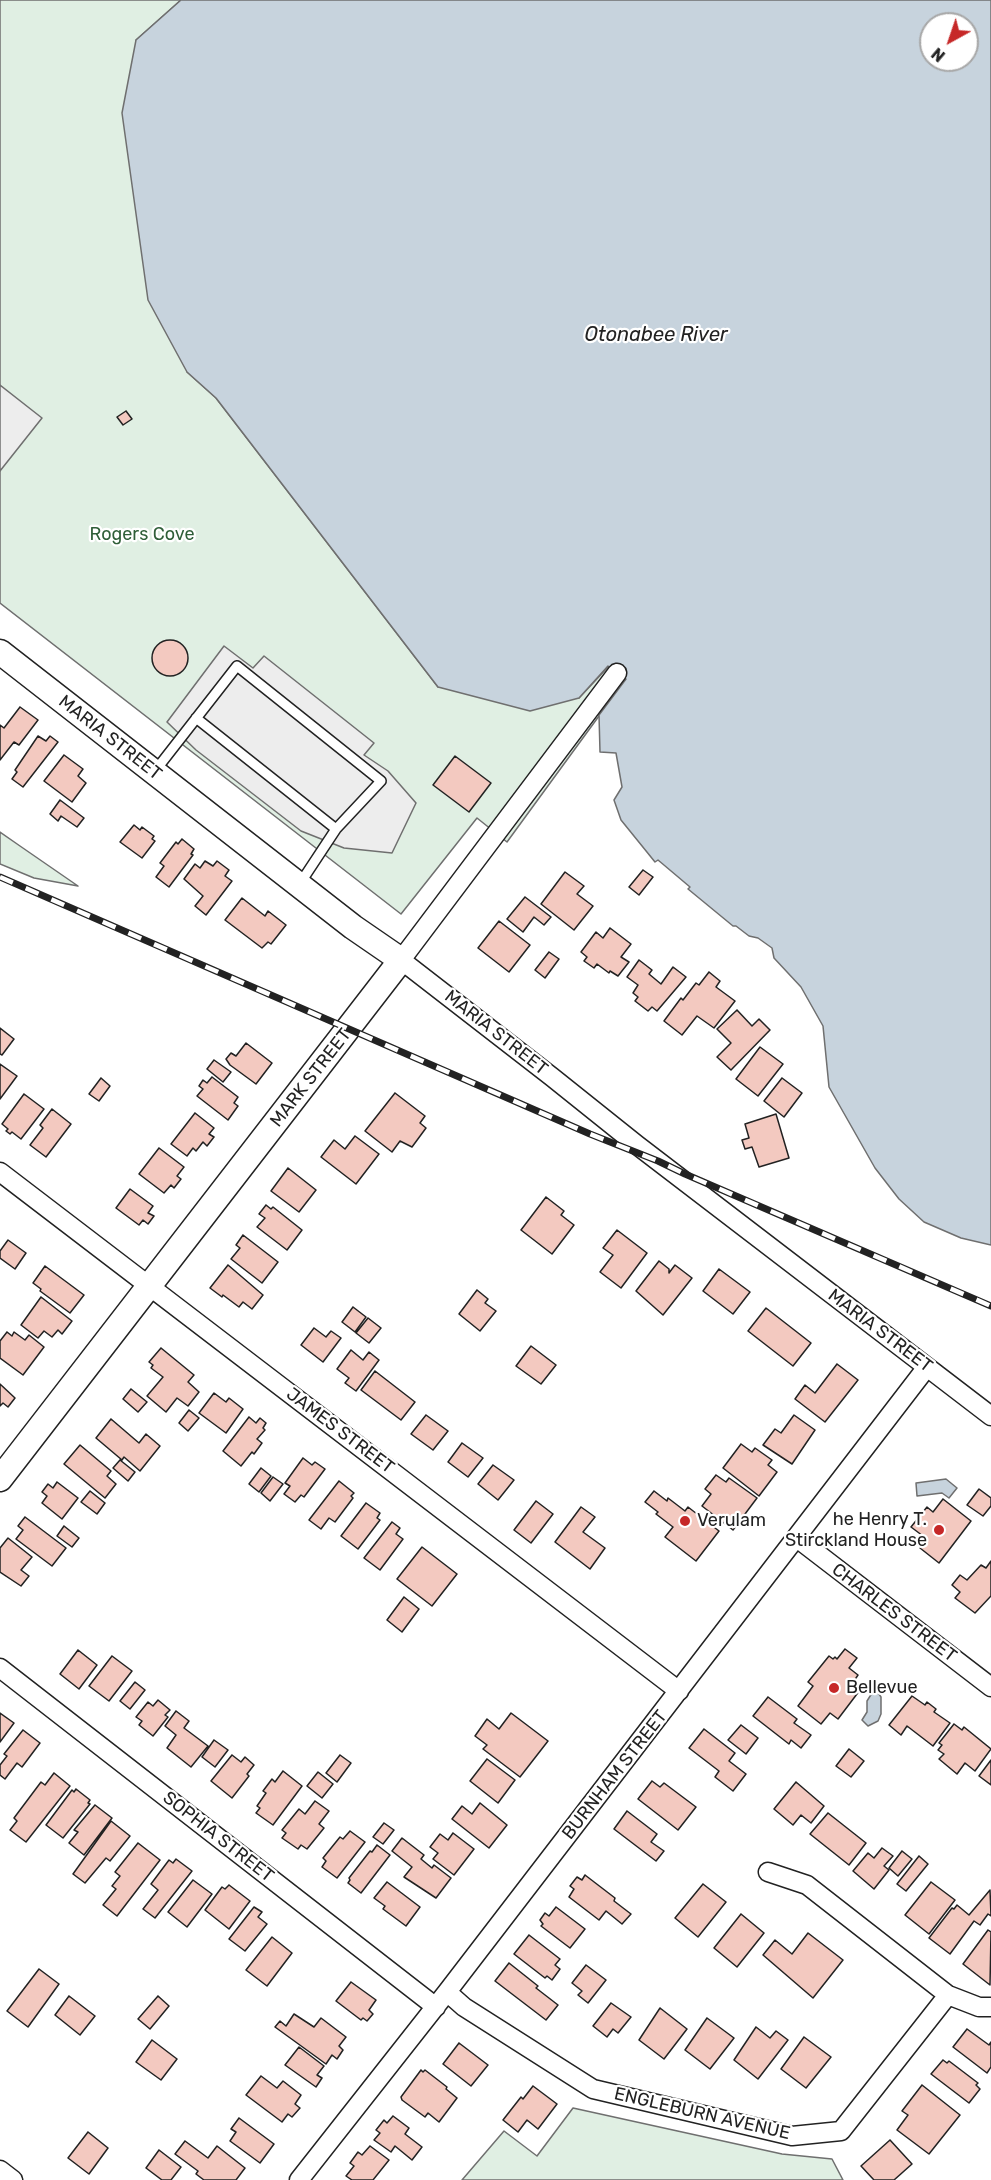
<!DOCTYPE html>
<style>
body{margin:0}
#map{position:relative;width:991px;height:2180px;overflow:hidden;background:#fff;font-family:Rubik,sans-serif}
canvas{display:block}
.north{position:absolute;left:919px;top:12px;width:60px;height:60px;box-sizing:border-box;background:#fff;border:2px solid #a7a7a7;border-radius:50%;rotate:220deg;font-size:16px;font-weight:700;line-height:24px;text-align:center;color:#222}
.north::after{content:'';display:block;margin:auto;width:21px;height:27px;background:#c62828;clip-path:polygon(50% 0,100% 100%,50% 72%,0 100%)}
</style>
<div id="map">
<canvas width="991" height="2180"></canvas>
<div class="north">N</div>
</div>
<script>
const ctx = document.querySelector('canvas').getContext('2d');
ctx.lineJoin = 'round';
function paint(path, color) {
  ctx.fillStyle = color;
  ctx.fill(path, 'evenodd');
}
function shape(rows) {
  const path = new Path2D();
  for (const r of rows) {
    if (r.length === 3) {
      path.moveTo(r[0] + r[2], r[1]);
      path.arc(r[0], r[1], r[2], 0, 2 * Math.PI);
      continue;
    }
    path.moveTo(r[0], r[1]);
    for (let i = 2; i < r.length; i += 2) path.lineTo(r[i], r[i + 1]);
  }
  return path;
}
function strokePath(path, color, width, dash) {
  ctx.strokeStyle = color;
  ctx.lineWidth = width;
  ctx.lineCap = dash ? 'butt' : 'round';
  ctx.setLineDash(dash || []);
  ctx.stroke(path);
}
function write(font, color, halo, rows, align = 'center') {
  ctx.font = font + ' Rubik,sans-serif';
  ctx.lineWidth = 4.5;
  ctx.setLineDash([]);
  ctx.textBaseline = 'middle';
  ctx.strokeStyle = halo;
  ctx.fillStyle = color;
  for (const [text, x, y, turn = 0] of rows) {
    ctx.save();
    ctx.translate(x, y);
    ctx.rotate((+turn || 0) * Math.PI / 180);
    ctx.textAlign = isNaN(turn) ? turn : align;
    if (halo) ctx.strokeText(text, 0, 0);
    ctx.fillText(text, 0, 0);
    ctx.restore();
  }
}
const green = shape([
 [0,0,181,0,136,40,187,372,216,398,438,687,579,698,609,666,626,679,507,842,477,818,401,914,0,603,0,0],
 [0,832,20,846,78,886,34,878,0,864,0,832],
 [573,2108,782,2154,832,2159,843,2180,462,2180,504,2131,537,2156,573,2108]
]);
const parking = shape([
 [0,385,42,418,0,471,0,385],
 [224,646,253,668,264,656,374,743,364,755,388,771,416,803,392,853,344,848,301,831,196,750,167,722,224,646]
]);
const water = shape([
 [181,0,991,0,991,1245,961,1238,924,1222,899,1199,875,1168,829,1087,823,1026,801,987,774,958,772,948,758,938,749,936,736,926,733,926,688,889,690,887,658,860,655,862,621,820,614,800,622,787,616,753,600,752,599,715,626,679,608,666,579,698,530,711,438,687,216,398,187,372,148,300,122,113,136,40,181,0],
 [931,24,967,24,967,60,931,60,931,24],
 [946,1479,957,1488,949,1498,942,1493,917,1496,916,1483,946,1479],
 [877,1691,881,1697,881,1714,878,1721,868,1726,862,1720,867,1712,867,1701,872,1693,877,1691]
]);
const building = shape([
 [126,411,132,419,123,425,117,417,126,411],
 [170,658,18],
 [20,707,38,720,19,745,14,742,0,760,0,725,4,728,20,707],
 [38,736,46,741,50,736,58,742,23,787,12,779,17,772,15,770,38,736],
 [64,755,83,769,78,776,86,783,72,802,44,781,64,755],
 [455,756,491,783,469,812,433,785,455,756],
 [60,800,84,818,77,827,61,816,58,821,50,814,60,800],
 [134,825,140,830,142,827,154,836,152,839,155,841,142,858,120,842,134,825],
 [182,839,194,849,191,854,193,855,169,887,156,877,164,866,160,863,176,842,178,844,182,839],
 [205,861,213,866,217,861,229,870,225,876,232,881,206,915,195,906,203,896,184,879,195,864,200,868,205,861],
 [643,870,653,877,639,895,629,887,643,870],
 [565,872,584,886,577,894,593,906,574,930,541,904,565,872],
 [525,897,551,917,544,925,534,917,523,932,507,919,525,897],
 [242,898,265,916,268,911,286,925,271,944,268,942,262,948,225,920,242,898],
 [499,921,530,945,509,972,478,948,499,921],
 [610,928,631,944,621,957,629,962,618,976,610,971,609,973,597,964,594,968,584,961,587,957,581,952,596,932,603,938,610,928],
 [549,952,559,959,545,978,535,970,549,952],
 [639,960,652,970,649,974,661,984,673,967,686,977,657,1011,652,1007,648,1011,635,1001,638,997,633,993,638,985,627,977,639,960],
 [709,972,720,981,716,987,735,1001,714,1028,697,1016,682,1035,664,1021,681,998,683,1000,696,983,699,985,709,972],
 [737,1010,752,1026,759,1019,770,1030,731,1070,717,1057,731,1043,717,1029,737,1010],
 [0,1028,14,1039,2,1055,0,1054,0,1028],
 [246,1043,272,1063,256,1084,230,1065,226,1059,231,1053,236,1056,246,1043],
 [760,1047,783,1064,758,1096,736,1079,760,1047],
 [214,1060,231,1072,223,1082,207,1069,214,1060],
 [0,1064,17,1076,0,1099,0,1064],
 [212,1077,238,1097,234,1103,238,1106,228,1120,197,1096,203,1089,199,1086,203,1080,207,1083,212,1077],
 [101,1078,110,1086,99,1101,89,1094,101,1078],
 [782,1078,802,1093,784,1117,764,1101,782,1078],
 [395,1093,425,1116,420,1123,426,1128,412,1147,400,1141,392,1152,365,1131,395,1093],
 [24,1094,44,1109,21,1139,12,1132,10,1134,6,1131,8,1129,2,1124,24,1094],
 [52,1109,71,1124,46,1157,30,1145,43,1128,40,1125,52,1109],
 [195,1113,214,1128,209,1134,214,1137,207,1146,203,1142,196,1151,193,1148,187,1156,171,1144,195,1113],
 [776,1114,789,1158,759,1167,752,1147,745,1149,742,1140,749,1138,745,1124,776,1114],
 [355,1136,379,1154,356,1184,321,1157,334,1140,345,1149,355,1136],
 [159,1148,184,1167,177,1176,181,1179,174,1188,171,1185,164,1193,139,1174,159,1148],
 [288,1168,316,1190,299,1212,271,1191,288,1168],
 [130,1189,153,1206,148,1213,154,1216,148,1224,143,1220,139,1225,116,1208,130,1189],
 [546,1197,564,1211,561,1215,574,1225,552,1254,521,1230,546,1197],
 [266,1205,271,1209,273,1207,302,1230,287,1250,257,1227,265,1218,259,1214,266,1205],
 [617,1230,647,1253,621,1288,600,1272,613,1255,603,1248,617,1230],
 [243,1235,278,1262,262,1283,231,1259,240,1248,236,1245,243,1235],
 [8,1240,26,1253,15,1269,0,1258,0,1251,8,1240],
 [659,1261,669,1269,669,1273,675,1265,692,1278,663,1315,636,1291,659,1261],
 [228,1265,263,1295,252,1309,243,1302,239,1307,223,1295,222,1297,210,1288,228,1265],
 [45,1266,84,1295,70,1313,40,1291,41,1289,33,1283,45,1266],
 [719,1269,750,1292,733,1314,703,1291,719,1269],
 [477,1290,488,1299,485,1303,496,1311,480,1331,459,1314,477,1290],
 [41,1297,72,1321,62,1334,58,1330,52,1337,44,1331,38,1338,21,1325,41,1297],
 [353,1307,366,1317,355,1332,342,1322,353,1307],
 [766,1308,811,1343,793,1366,748,1331,766,1308],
 [368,1318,381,1328,369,1343,356,1333,368,1318],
 [314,1328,326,1337,331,1331,341,1338,323,1362,301,1345,314,1328],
 [7,1332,12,1336,14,1332,25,1340,29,1335,44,1347,23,1375,0,1358,0,1341,7,1332],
 [531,1346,556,1365,541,1384,516,1366,531,1346],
 [161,1348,194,1375,188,1382,199,1392,188,1406,177,1398,166,1412,147,1396,163,1377,151,1368,153,1365,149,1362,161,1348],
 [351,1350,363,1360,369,1352,379,1360,356,1391,345,1383,349,1378,337,1369,351,1350],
 [837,1364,858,1380,825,1422,795,1399,805,1385,815,1393,837,1364],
 [375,1371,415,1402,401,1420,361,1390,375,1371],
 [0,1384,15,1398,8,1407,3,1403,0,1406,0,1384],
 [131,1389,147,1402,138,1412,123,1399,131,1389],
 [214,1393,226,1402,229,1398,243,1409,226,1433,199,1413,214,1393],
 [189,1410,199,1418,188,1431,179,1423,189,1410],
 [426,1415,448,1431,433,1450,411,1434,426,1415],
 [794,1415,815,1430,792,1464,763,1445,775,1429,781,1433,794,1415],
 [249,1417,256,1423,260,1418,266,1423,263,1428,265,1430,257,1439,262,1443,254,1454,252,1452,241,1466,223,1451,249,1417],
 [111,1419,139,1443,146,1434,160,1446,140,1471,124,1457,122,1460,96,1438,111,1419],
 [462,1443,483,1458,468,1477,448,1462,462,1443],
 [741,1444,752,1452,755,1448,772,1460,768,1465,777,1472,759,1496,723,1468,741,1444],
 [80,1445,111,1471,107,1476,116,1484,105,1498,64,1464,80,1445],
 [303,1458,312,1465,315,1462,325,1469,304,1497,301,1495,295,1502,284,1494,290,1486,285,1483,303,1458],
 [120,1460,135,1472,128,1481,113,1468,120,1460],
 [493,1465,514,1480,498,1500,478,1484,493,1465],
 [261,1468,271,1476,259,1492,249,1484,261,1468],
 [716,1475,726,1482,729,1478,757,1498,733,1530,702,1506,711,1494,705,1489,716,1475],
 [273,1477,283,1484,270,1501,261,1493,273,1477],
 [339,1481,354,1493,351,1496,353,1498,335,1522,329,1518,321,1529,309,1520,339,1481],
 [57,1482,78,1498,62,1519,42,1503,47,1496,42,1492,48,1484,53,1488,57,1482],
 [979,1489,991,1498,991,1506,983,1516,967,1505,979,1489],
 [90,1491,105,1503,97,1514,81,1502,90,1491],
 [654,1491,667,1501,668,1498,685,1511,688,1507,719,1531,696,1561,665,1537,673,1527,656,1514,658,1512,645,1502,654,1491],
 [943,1499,971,1521,939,1563,920,1548,927,1539,911,1527,927,1507,933,1512,943,1499],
 [536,1501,553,1514,531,1543,514,1530,536,1501],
 [366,1503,380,1513,377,1518,380,1520,358,1549,341,1536,366,1503],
 [581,1507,595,1517,583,1532,605,1548,590,1569,555,1542,581,1507],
 [25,1517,66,1548,52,1566,16,1539,23,1530,18,1526,25,1517],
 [392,1522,400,1528,396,1534,403,1539,380,1570,364,1558,392,1522],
 [64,1526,79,1538,72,1547,57,1536,64,1526],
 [8,1538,32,1557,21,1570,29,1576,21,1586,0,1572,0,1548,8,1538],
 [422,1547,457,1574,432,1606,397,1579,422,1547],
 [991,1561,991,1596,975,1613,955,1598,960,1592,952,1585,960,1575,967,1580,981,1565,986,1568,991,1561],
 [404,1597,419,1609,402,1632,387,1620,404,1597],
 [845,1649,857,1658,849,1668,858,1675,852,1684,860,1690,838,1719,830,1713,821,1724,798,1706,813,1686,808,1682,829,1656,833,1659,835,1657,837,1659,845,1649],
 [78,1650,97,1665,79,1689,60,1674,78,1650],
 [112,1656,132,1671,109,1701,89,1686,112,1656],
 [135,1682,145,1690,130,1709,120,1701,135,1682],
 [912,1696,925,1705,927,1702,936,1709,934,1712,950,1723,933,1746,907,1726,901,1735,889,1725,912,1696],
 [768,1697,797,1719,794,1723,811,1735,801,1748,791,1740,789,1744,753,1716,768,1697],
 [158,1700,170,1710,165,1715,168,1717,153,1736,139,1725,142,1721,136,1717,148,1702,153,1706,158,1700],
 [176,1711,189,1721,184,1728,208,1746,191,1767,167,1748,176,1735,165,1726,176,1711],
 [0,1713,14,1723,0,1742,0,1713],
 [511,1713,548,1741,520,1777,483,1749,487,1745,475,1736,487,1719,499,1729,511,1713],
 [954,1724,962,1730,964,1727,991,1749,975,1771,965,1763,957,1774,939,1759,944,1754,938,1750,942,1745,939,1743,954,1724],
 [741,1725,758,1738,746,1754,728,1740,741,1725],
 [704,1729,735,1753,729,1761,746,1774,733,1791,715,1777,719,1771,689,1748,704,1729],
 [23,1730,40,1743,22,1767,17,1763,5,1779,0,1775,0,1765,7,1756,4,1754,23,1730],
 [214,1740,228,1750,215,1767,202,1757,214,1740],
 [849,1749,864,1761,851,1777,836,1766,849,1749],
 [232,1755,241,1762,245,1757,254,1765,247,1774,249,1776,232,1798,211,1781,232,1755],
 [340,1755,351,1763,337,1782,326,1773,340,1755],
 [487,1759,515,1780,498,1803,470,1781,487,1759],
 [991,1760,991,1785,979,1776,991,1760],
 [283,1771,302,1786,273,1825,256,1813,260,1808,257,1806,266,1793,263,1791,272,1779,275,1782,283,1771],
 [318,1772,333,1784,322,1798,307,1786,318,1772],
 [54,1773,70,1786,26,1842,10,1830,17,1821,14,1818,41,1782,45,1785,54,1773],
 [652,1781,660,1787,664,1783,696,1807,678,1830,638,1799,652,1781],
 [796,1782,824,1806,811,1823,801,1815,793,1825,774,1809,796,1782],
 [76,1789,90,1800,88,1803,90,1804,63,1838,46,1825,72,1790,74,1792,76,1789],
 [315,1801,329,1811,319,1824,324,1828,307,1849,301,1845,298,1849,282,1838,286,1833,282,1830,299,1809,305,1814,315,1801],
 [480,1803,507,1825,489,1848,452,1819,462,1806,472,1814,480,1803],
 [95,1805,112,1818,84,1855,69,1843,78,1832,74,1830,95,1805],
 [627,1811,657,1834,651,1842,664,1851,656,1861,614,1829,627,1811],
 [828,1813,866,1843,849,1865,810,1834,828,1813],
 [111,1821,130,1836,110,1861,106,1858,85,1883,73,1874,111,1821],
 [384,1823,394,1830,383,1844,373,1837,384,1823],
 [350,1831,365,1842,337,1878,322,1867,326,1861,323,1858,340,1837,343,1839,350,1831],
 [453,1833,474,1849,454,1875,433,1859,438,1853,430,1847,440,1834,448,1840,453,1833],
 [402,1838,424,1855,421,1859,432,1868,434,1865,451,1878,436,1898,404,1877,412,1867,392,1851,402,1838],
 [138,1843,160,1860,117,1916,103,1905,116,1889,112,1886,120,1876,115,1872,138,1843],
 [377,1845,390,1855,361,1893,348,1883,350,1880,349,1878,370,1851,372,1852,377,1845],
 [882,1848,893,1856,884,1866,889,1870,874,1889,853,1871,868,1853,874,1858,882,1848],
 [902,1851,912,1859,898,1876,889,1868,902,1851],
 [919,1856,928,1864,906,1891,897,1884,919,1856],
 [176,1859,192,1871,155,1918,143,1909,158,1890,151,1884,169,1860,173,1863,176,1859],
 [585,1875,615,1898,614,1901,631,1914,622,1924,606,1911,599,1920,569,1897,574,1889,570,1886,577,1877,582,1880,585,1875],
 [193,1880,212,1894,187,1927,168,1912,193,1880],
 [387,1882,420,1907,406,1926,383,1909,385,1906,374,1898,387,1882],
 [931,1882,955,1900,929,1934,905,1915,931,1882],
 [703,1884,726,1902,698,1937,675,1918,703,1884],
 [229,1885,250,1901,229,1929,205,1910,222,1887,225,1889,229,1885],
 [990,1890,991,1916,988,1914,980,1925,974,1921,950,1954,929,1938,952,1908,954,1909,957,1905,969,1915,990,1890],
 [254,1907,262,1912,258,1917,267,1924,245,1951,229,1939,254,1907],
 [556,1907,585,1929,570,1948,541,1926,543,1924,540,1920,545,1913,549,1916,556,1907],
 [741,1914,764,1933,737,1967,714,1948,741,1914],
 [988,1930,991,1932,990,1985,963,1964,988,1930],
 [808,1933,843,1960,813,1998,763,1955,775,1940,792,1954,808,1933],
 [529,1935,560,1959,555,1965,560,1969,552,1980,547,1976,545,1978,514,1954,529,1935],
 [272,1937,292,1953,267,1986,246,1970,272,1937],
 [509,1963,538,1986,536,1988,558,2005,546,2020,495,1981,509,1963],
 [586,1965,606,1980,588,2003,578,1995,582,1991,572,1983,586,1965],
 [39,1969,59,1984,28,2027,7,2011,39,1969],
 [351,1982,376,2000,369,2010,373,2014,367,2021,363,2018,361,2020,336,2001,351,1982],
 [69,1996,95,2016,80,2035,55,2015,69,1996],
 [158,1996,169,2006,150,2029,138,2019,158,1996],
 [611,2003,631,2017,618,2033,613,2029,607,2037,593,2026,611,2003],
 [660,2008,687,2029,664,2059,639,2040,660,2008],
 [294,2014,314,2027,321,2018,346,2037,339,2046,343,2050,337,2059,332,2055,326,2064,275,2027,280,2021,286,2026,294,2014],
 [707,2018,734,2038,710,2069,685,2050,707,2018],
 [756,2027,770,2038,776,2031,788,2040,758,2079,734,2060,756,2027],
 [967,2029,989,2045,991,2042,991,2067,987,2073,953,2047,967,2029],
 [804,2037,831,2057,806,2088,781,2069,804,2037],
 [152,2040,177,2059,161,2080,136,2062,152,2040],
 [459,2043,488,2065,471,2086,443,2064,459,2043],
 [299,2047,324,2066,317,2075,322,2078,316,2087,285,2065,299,2047],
 [943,2060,947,2063,949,2061,978,2083,976,2085,980,2089,969,2103,931,2074,943,2060],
 [421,2070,423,2072,425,2070,447,2087,446,2089,457,2098,439,2122,428,2113,425,2117,402,2100,401,2097,421,2070],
 [261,2076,277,2088,283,2081,301,2095,295,2104,300,2108,292,2117,288,2114,282,2122,246,2095,261,2076],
 [922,2085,960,2115,929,2154,897,2130,908,2115,902,2111,922,2085],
 [533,2086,557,2104,538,2129,527,2120,518,2132,503,2120,521,2097,523,2099,533,2086],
 [393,2116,409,2128,405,2134,422,2147,412,2160,395,2146,391,2152,374,2140,380,2133,376,2130,384,2120,387,2123,393,2116],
 [239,2118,274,2144,260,2163,230,2141,236,2132,231,2129,239,2118],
 [88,2132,108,2148,89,2174,68,2158,88,2132],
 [890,2140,912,2164,894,2180,874,2180,861,2166,890,2140],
 [185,2141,208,2158,217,2146,245,2168,236,2180,204,2180,196,2174,198,2171,175,2154,185,2141],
 [370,2146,389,2160,373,2180,352,2180,346,2176,354,2166,350,2163,358,2152,362,2155,370,2146],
 [159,2150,181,2167,171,2180,162,2180,146,2168,159,2150]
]);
const lane = shape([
 [196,718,336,829],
 [155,771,237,666,381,781,336,829,299,885]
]);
const street = shape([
 [617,673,401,960,552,1077,637,1145,991,1416],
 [0,1172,679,1691],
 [797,1538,991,1687],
 [0,1668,436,2007],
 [768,1872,807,1885,948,1995],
 [447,1992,464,2007,593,2089,792,2136,841,2131,948,1995,979,2007,991,2007],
 [0,2170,13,2180],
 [299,2180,447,1992,927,1367]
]);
const secondary = shape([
 [0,652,353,927,401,960,0,1479]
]);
const rail = shape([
 [0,877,590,1134,658,1161,685,1174,991,1306]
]);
const markers = [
 [685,1521,6,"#c62828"],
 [939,1530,6,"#c62828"],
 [834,1688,6,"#c62828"]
];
const parkNames = [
 ["Rogers Cove",142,535]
];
const streetNames = [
 ["MARIA STREET",110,738,38],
 ["MARIA STREET",496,1033,38],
 ["MARK STREET",311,1078,-52],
 ["MARIA STREET",880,1331,37],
 ["JAMES STREET",340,1431,37],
 ["CHARLES STREET",894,1613,37],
 ["BURNHAM STREET",615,1775,-52],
 ["SOPHIA STREET",218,1837,38],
 ["ENGLEBURN AVENUE",702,2114,13]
];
const poiNames = [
 ["he Henry T.",927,1520,"right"],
 ["Stirckland House",927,1541,"right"],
 ["Verulam",697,1521],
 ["Bellevue",846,1688]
];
const waterNames = [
 ["Otonabee River",656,335]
];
paint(green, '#e0efe3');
strokePath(green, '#6f6f6f', 1.5);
paint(parking, '#ededed');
strokePath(parking, '#6f6f6f', 1.5);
paint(water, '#c7d3dd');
strokePath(water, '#6f6f6f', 1.5);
paint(building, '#f3c9c0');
strokePath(building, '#222', 1.5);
strokePath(lane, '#222', 12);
strokePath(street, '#222', 21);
strokePath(secondary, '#222', 27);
strokePath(lane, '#fff', 9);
strokePath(street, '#fff', 18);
strokePath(secondary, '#fff', 24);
strokePath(rail, '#222', 7);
strokePath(rail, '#fff', 4.5, [14]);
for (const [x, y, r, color] of markers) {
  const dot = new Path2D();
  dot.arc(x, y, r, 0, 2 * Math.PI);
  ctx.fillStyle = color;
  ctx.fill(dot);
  strokePath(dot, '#fff', 2);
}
write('18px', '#2f5e38', '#fff', parkNames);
write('18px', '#222', '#fff', streetNames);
write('18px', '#222', '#fff', poiNames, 'left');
write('italic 20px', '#222', '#fff', waterNames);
</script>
